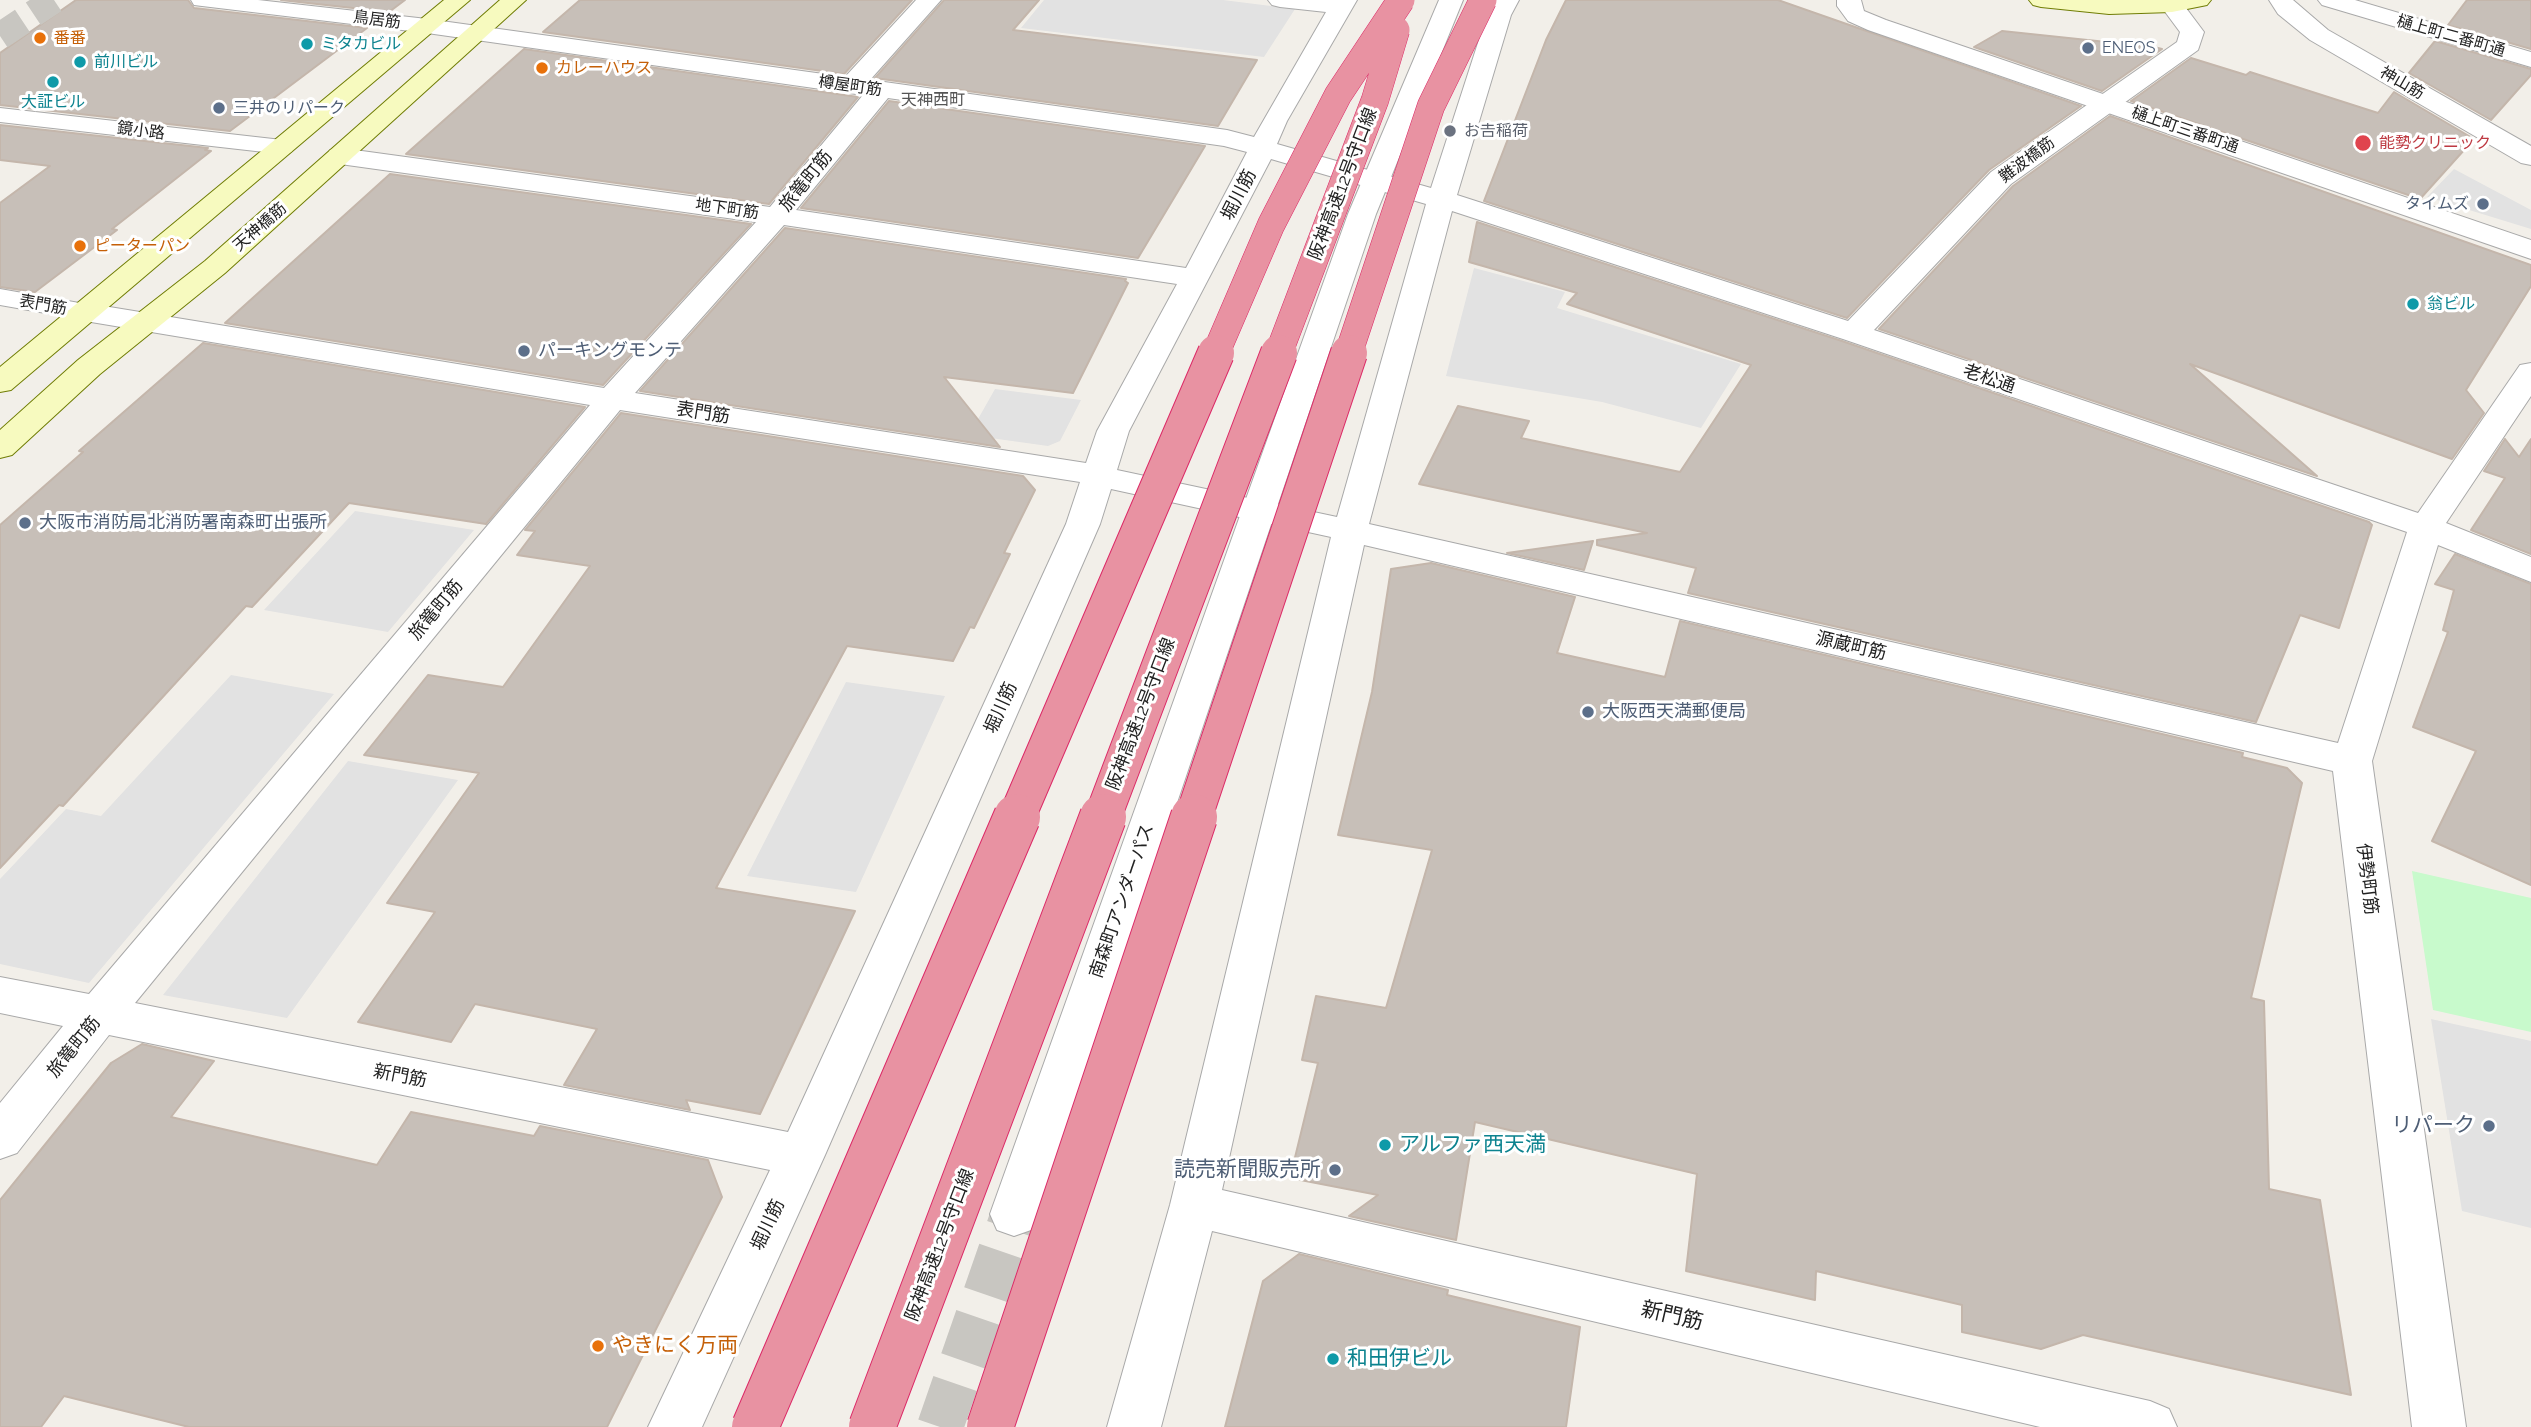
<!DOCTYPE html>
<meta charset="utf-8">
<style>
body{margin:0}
canvas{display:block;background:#f2efe9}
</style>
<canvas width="2531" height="1427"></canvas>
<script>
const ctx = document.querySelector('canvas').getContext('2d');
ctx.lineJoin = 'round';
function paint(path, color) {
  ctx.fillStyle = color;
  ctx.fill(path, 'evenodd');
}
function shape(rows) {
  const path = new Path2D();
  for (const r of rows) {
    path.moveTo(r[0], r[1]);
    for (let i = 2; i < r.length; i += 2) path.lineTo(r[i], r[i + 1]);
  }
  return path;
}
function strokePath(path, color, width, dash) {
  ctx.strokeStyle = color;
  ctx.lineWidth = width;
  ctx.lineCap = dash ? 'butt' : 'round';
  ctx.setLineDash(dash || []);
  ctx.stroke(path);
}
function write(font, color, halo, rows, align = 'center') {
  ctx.font = font + ' Raleway,"Noto Sans JP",sans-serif';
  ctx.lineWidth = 6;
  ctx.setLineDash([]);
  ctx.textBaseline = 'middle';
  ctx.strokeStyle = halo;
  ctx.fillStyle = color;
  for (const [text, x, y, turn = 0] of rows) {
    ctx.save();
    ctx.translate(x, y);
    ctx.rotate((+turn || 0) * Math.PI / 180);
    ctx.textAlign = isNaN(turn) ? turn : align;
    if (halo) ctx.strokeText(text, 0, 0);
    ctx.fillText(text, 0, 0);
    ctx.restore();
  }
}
const park = shape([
 [2412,871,2531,898,2531,1032,2433,1010]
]);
const parking = shape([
 [1044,0,1223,0,1295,9,1264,57,1021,28],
 [2454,169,2531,210,2531,229,2427,197],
 [1474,268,1565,292,1557,308,1741,364,1701,428,1602,402,1446,376],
 [995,389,1081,400,1060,441,1048,446,969,435],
 [355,511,474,530,388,632,264,610],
 [231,675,334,694,89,983,0,964,0,879,66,809,101,816],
 [846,682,945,696,856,892,747,876],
 [348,761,458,780,287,1018,163,995],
 [2431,1019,2531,1041,2531,1228,2462,1211]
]);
const building = shape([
 [76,0,188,0,194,8,367,28,230,131,0,105,0,53,76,0],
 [281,0,405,0,389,12,281,0],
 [580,0,912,0,844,74,543,32,580,0],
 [944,0,1039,0,1013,30,1257,60,1218,126,875,78,944,0],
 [1566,0,1778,0,2081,106,1989,170,1847,318,1484,201,1546,40,1566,0],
 [2467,0,2531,0,2531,49,2448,25,2467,0],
 [2002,31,2154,47,2162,49,2102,91,1974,47,2002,31],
 [2435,41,2531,69,2531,75,2491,120,2409,73,2435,41],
 [524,49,858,97,769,204,406,154,524,49],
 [2191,58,2246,75,2250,72,2378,113,2394,92,2474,139,2420,199,2131,101,2191,58],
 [889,101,1205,146,1138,258,801,208,889,101],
 [2110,116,2531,265,2531,286,2466,390,2484,413,2452,459,2190,364,2317,476,1879,329,2013,186,2110,116],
 [0,125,208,148,205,150,211,151,112,229,117,230,35,292,0,287,0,203,50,166,0,160,0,125],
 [390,174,751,224,603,385,225,323,390,174],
 [1477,222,1842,341,2369,522,2372,525,2339,628,2300,615,2256,722,1688,593,1696,568,1597,545,1597,540,1647,533,1419,484,1458,406,1529,421,1521,438,1680,472,1751,365,1567,304,1577,293,1469,262,1477,222],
 [785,228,1126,279,1125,281,1128,283,1073,393,944,377,1000,447,640,391,785,228],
 [203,343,585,407,486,524,349,503,252,607,246,606,63,806,59,805,0,868,0,525,83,452,79,451,203,343],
 [621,413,1023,476,1035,490,1004,553,1010,554,974,628,970,627,953,661,847,646,716,888,855,911,760,1114,686,1100,690,1110,564,1085,597,1029,475,1004,451,1042,358,1022,435,912,387,903,479,773,364,755,428,675,503,687,590,566,517,555,535,531,525,530,621,413],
 [2505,439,2519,457,2531,439,2531,554,2471,530,2505,478,2484,471,2505,439],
 [1593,541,1584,570,1507,553,1593,541],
 [2455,554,2531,584,2531,885,2432,841,2476,751,2413,727,2448,632,2443,630,2454,590,2435,584,2455,554],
 [1431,563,1575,597,1557,653,1665,677,1680,621,2243,753,2242,757,2287,768,2302,783,2251,998,2264,1001,2269,1189,2320,1200,2351,1395,2083,1335,2041,1349,1962,1332,1962,1305,1816,1271,1815,1300,1686,1271,1697,1174,1475,1122,1456,1240,1349,1216,1378,1195,1290,1178,1318,1063,1302,1060,1316,996,1386,1008,1432,850,1338,835,1372,692,1391,569,1431,563],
 [142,1044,214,1061,171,1117,377,1165,411,1112,534,1136,540,1126,708,1160,722,1197,607,1427,189,1427,64,1396,41,1427,0,1427,0,1200,111,1063,142,1044],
 [1299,1254,1448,1290,1447,1295,1580,1327,1566,1427,1225,1427,1263,1281,1299,1254]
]);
const pedestrianTunnel = shape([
 [0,36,54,0]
]);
const tertiaryTunnel = shape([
 [940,1427,1014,1214]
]);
const service = shape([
 [191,0,258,0,427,19,435,21,438,26,435,31,427,33,202,6,194,5,191,0],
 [0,108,282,140,291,142,294,147,291,152,282,154,0,122,0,108],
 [0,289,85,304,95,306,99,312,95,318,85,320,0,305,0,289]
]);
const minor = shape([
 [916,0,941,0,870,80,1227,130,1254,137,1326,12,1280,7,1272,5,1268,0,1357,0,1287,121,1277,144,1431,188,1487,15,1495,0,1519,0,1511,15,1457,195,1848,321,1991,172,2177,42,2180,32,2160,5,2164,0,2180,0,2204,32,2198,50,2011,184,1874,330,2418,513,2520,365,2531,363,2531,396,2446,523,2531,557,2531,582,2438,545,2372,761,2466,1427,2412,1427,2333,771,1364,545,1222,1190,2150,1401,2169,1409,2177,1427,2040,1427,1212,1231,1161,1427,1107,1427,1170,1205,1331,537,1111,489,1100,524,825,1155,702,1427,648,1427,770,1170,109,1035,17,1153,0,1159,0,1103,63,1026,0,1013,0,977,89,994,590,405,85,321,74,318,70,312,74,306,85,303,604,388,756,222,340,164,330,162,327,156,330,150,340,148,770,207,863,95,427,33,418,31,415,26,418,21,427,19,845,77,916,0],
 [888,98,1224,146,1247,152,1186,268,796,210,888,98],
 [1271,159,1426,204,1337,517,1117,470,1129,431,1271,159],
 [1452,211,1843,339,2407,532,2338,743,1369,524,1452,211],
 [784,225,1177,284,1097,431,1086,463,635,393,784,225],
 [620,410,1080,482,1066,524,788,1132,135,1003,620,410],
 [2318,0,2355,0,2531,52,2531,67,2322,5,2318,0]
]);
const tertiary = shape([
 [1439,0,1463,0,1376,214,1038,1214,1031,1230,1014,1236,997,1230,990,1214,1348,214,1439,0],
 [1837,0,1861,0,1864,11,1886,20,2531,240,2531,259,1868,30,1848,21,1837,6,1837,0],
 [2269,0,2293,0,2328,30,2531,146,2531,165,2521,163,2310,40,2278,14,2269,0]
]);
const secondary = shape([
 [444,0,470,0,11,390,0,392,0,367,444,0],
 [500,0,526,0,225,273,100,374,12,455,0,458,0,430,78,360,205,261,500,0],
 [2029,0,2211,0,2207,5,2172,12,2109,14,2041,7,2033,5,2029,0]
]);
const motorwayBridgeFar2 = shape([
 [1215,355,1271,225,1338,95,1401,0],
 [1278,355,1375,100,1396,30],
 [1348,355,1431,106,1483,0]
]);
const motorwayBridgeFar1 = shape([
 [1016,819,1216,353],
 [1102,819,1279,353],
 [1193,819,1349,353]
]);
const motorwayBridge = shape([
 [755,1427,1017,817],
 [872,1427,1103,817],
 [990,1427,1194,817]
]);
const markers = [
 [40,38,7,"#e8710a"],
 [307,44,7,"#0f9aa8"],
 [2088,48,7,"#5c6f8a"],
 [80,62,7,"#0f9aa8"],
 [542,68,7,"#e8710a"],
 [53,82,7,"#0f9aa8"],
 [219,108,7,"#5c6f8a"],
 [1450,131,7,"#6b7280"],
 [2363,143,9,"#e0444e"],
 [2483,204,7,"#5c6f8a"],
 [80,246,7,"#e8710a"],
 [2413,304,7,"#0f9aa8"],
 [524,351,7,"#5c6f8a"],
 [25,523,7,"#5c6f8a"],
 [1588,712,7,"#5c6f8a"],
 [2489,1126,7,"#5c6f8a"],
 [1385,1145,7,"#0f9aa8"],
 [1335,1170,7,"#5c6f8a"],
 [598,1346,7,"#e8710a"],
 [1333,1359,7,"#0f9aa8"]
];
const farStreetnames = [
 ["鳥居筋",377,20,7],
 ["樋上町二番町通",2451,36,16],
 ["神山筋",2402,83,30],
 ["樽屋町筋",850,86,8],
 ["樋上町三番町通",2185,130,19],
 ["鏡小路",141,131,7],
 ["難波橋筋",2027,160,-37],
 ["地下町筋",727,209,8],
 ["天神橋筋",260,227,-41],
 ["表門筋",43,305,10]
];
const farFoodnames = [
 ["番番",54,38],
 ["カレーハウス",556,68],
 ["ピーターパン",94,246]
];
const farCulturenames = [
 ["ミタカビル",321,44],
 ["前川ビル",94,62],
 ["大証ビル",53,102,"center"],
 ["翁ビル",2427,304]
];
const farServicenames = [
 ["ENEOS",2102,48],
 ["三井のリパーク",233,108],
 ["タイムズ",2469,204,"right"]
];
const farNeighbourhoodnames = [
 ["天神西町",933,100]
];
const farWorshipnames = [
 ["お𠮷稲荷",1464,131]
];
const farHealthnames = [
 ["能勢クリニック",2379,143]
];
const streetNames = [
 ["旅篭町筋",806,181,-51],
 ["阪神高速12号守口線",1343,184,-69],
 ["堀川筋",1239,195,-63],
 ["老松通",1989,379,19],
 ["表門筋",703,413,9],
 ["旅篭町筋",436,610,-50],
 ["源蔵町筋",1851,646,13],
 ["堀川筋",1001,708,-66],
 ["阪神高速12号守口線",1141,714,-69],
 ["伊勢町筋",2367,879,83],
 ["南森町アンダーパス",1122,901,-71],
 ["旅篭町筋",74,1047,-51],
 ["新門筋",400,1076,11],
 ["堀川筋",768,1225,-65],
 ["阪神高速12号守口線",940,1245,-69]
];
const serviceNames = [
 ["パーキングモンテ",538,351],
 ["大阪市消防局北消防署南森町出張所",39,523],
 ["大阪西天満郵便局",1602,712]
];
const nearServicenames = [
 ["リパーク",2475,1126],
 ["読売新聞販売所",1321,1170]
];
const nearCulturenames = [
 ["アルファ西天満",1399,1145],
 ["和田伊ビル",1347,1359]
];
const nearStreetnames = [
 ["新門筋",1672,1316,13]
];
const nearFoodnames = [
 ["やきにく万両",612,1346]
];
paint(park, '#c8facc');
paint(parking, '#e2e2e2');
paint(building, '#c7bfb8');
strokePath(building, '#c4b6ab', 2);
strokePath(pedestrianTunnel, '#c8c6c1', 27, [27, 13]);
strokePath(tertiaryTunnel, '#c8c6c1', 46, [46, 24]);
strokePath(service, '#a9a9a9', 2);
strokePath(minor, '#a9a9a9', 2);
strokePath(tertiary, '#a9a9a9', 2);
strokePath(secondary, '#707d05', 2);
paint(service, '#fff');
paint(minor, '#fff');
paint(tertiary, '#fff');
paint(secondary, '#f7fabf');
strokePath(motorwayBridgeFar2, '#dc2a67', 28, []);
strokePath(motorwayBridgeFar1, '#dc2a67', 38, []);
strokePath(motorwayBridge, '#dc2a67', 48, []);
strokePath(motorwayBridgeFar2, '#e892a2', 27);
strokePath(motorwayBridgeFar1, '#e892a2', 36);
strokePath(motorwayBridge, '#e892a2', 46);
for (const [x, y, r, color] of markers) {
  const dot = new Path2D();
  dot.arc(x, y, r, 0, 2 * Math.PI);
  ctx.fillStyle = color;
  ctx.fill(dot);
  strokePath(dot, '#fff', 2.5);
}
write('16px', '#222', '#fff', farStreetnames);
write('16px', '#c56008', '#fff', farFoodnames, 'left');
write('16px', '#0d838f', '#fff', farCulturenames, 'left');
write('16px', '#4e5e75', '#fff', farServicenames, 'left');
write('16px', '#555', '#fff', farNeighbourhoodnames);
write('16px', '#5b616d', '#fff', farWorshipnames, 'left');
write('16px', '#be3a42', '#fff', farHealthnames, 'left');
write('18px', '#222', '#fff', streetNames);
write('18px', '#4e5e75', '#fff', serviceNames, 'left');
write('21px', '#4e5e75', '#fff', nearServicenames, 'right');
write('21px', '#0d838f', '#fff', nearCulturenames, 'left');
write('21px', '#222', '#fff', nearStreetnames);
write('21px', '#c56008', '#fff', nearFoodnames, 'left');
</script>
